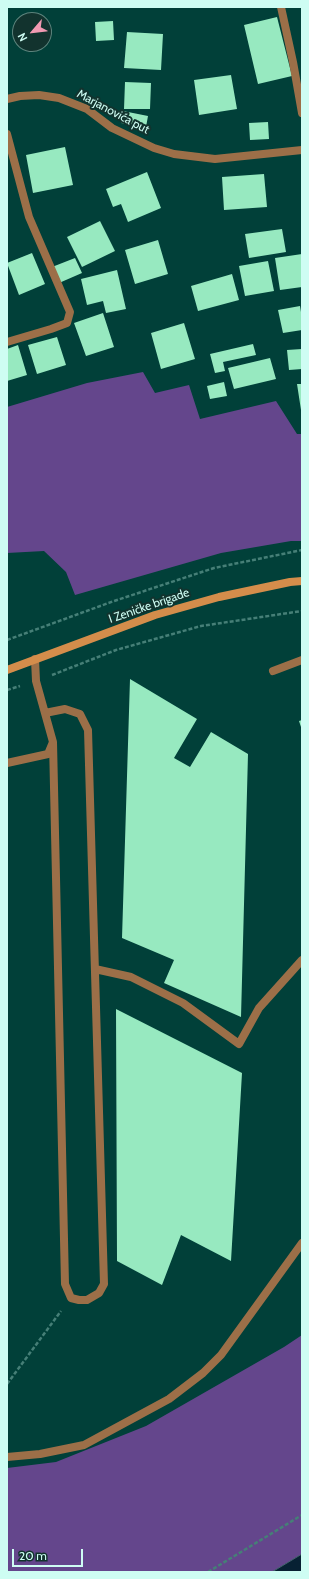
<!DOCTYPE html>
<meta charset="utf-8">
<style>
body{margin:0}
#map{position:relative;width:309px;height:1579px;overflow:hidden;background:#014039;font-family:Cabin,sans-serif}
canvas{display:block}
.frame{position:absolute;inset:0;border:8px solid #cefdf3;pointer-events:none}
.north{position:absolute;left:12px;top:12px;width:40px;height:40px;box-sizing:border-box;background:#12332e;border:1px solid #5d847d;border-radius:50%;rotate:242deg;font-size:11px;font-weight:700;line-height:16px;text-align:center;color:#cefdf3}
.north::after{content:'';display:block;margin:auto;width:14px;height:18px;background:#f19ab2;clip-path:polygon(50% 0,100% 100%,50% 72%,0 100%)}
.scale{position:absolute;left:12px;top:1549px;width:71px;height:18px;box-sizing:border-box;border:2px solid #cefdf3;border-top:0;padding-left:5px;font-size:12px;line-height:14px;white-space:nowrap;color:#cefdf3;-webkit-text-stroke:3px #12332e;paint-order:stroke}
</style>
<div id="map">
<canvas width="309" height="1579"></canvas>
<div class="frame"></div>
<div class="north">N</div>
<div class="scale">20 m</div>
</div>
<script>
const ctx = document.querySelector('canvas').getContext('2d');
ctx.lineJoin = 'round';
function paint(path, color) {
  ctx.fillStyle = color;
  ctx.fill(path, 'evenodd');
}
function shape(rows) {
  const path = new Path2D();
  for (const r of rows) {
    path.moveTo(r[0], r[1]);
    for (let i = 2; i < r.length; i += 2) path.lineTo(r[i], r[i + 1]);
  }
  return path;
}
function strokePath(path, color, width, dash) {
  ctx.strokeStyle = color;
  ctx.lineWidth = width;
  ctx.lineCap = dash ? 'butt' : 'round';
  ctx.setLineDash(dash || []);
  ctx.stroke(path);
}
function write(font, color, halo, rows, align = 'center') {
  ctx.font = font + ' Cabin,sans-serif';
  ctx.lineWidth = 4;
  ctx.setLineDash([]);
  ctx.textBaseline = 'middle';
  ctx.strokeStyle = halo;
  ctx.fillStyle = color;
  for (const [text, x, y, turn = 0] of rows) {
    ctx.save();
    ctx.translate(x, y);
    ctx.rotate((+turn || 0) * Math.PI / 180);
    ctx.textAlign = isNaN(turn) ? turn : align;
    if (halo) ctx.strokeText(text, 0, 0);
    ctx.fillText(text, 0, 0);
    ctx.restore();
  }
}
const green = shape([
 [143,372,155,393,189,385,200,419,276,401,297,434,302,434,302,541,291,541,221,553,75,595,66,572,44,551,7,553,7,407,87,383],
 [302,1335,302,1554,272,1572,7,1572,7,1468,56,1462,146,1426,284,1347]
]);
const water = shape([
 [302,1554,302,1572,272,1572,302,1554]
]);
const building = shape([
 [277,17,292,76,258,84,244,25],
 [113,21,114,40,96,41,95,22],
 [127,32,163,34,161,70,124,68],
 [231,75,237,109,199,115,194,80],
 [125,82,151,83,150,109,124,109],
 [123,111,148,116,146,127,121,123],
 [268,122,269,139,250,140,249,123],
 [65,147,73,185,33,193,26,155],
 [147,172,161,208,128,222,121,204,113,207,106,189],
 [264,174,267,207,224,210,222,177],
 [100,221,115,251,82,267,67,237],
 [282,229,286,252,249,258,245,234],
 [158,240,168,274,135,284,125,250],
 [32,253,45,284,19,295,7,263],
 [302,254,302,287,280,290,275,258],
 [75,258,82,273,59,283,52,267],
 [268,261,274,291,245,296,239,266],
 [117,270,126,309,106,313,103,301,87,305,81,279],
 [232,274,239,300,198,311,191,286],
 [300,306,302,318,302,330,283,333,278,310],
 [103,313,114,347,86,356,74,323],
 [184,323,195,359,161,369,151,333],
 [57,337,66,365,37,374,28,345],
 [253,344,256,355,223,362,225,371,215,373,210,354],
 [18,345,27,375,7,381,7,349],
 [302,349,302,369,289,370,287,350],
 [270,358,276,379,234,389,228,368],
 [224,382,227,396,210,399,207,386],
 [297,384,302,384,302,410,301,410],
 [130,679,197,719,174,758,190,767,211,732,248,754,241,1017,164,983,174,960,122,938],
 [302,720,302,730,299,721],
 [116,1009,242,1073,231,1261,181,1235,162,1285,117,1261]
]);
const path = shape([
 [7,640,114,601,214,568,302,550],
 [52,675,116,650,201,626,302,611],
 [7,690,20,686],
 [7,1384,61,1311],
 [208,1572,302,1515]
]);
const lane = shape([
 [273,671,302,660],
 [45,713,65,709,80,714,88,730,104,1284,99,1293,87,1300,79,1300,71,1298,65,1284,53,742],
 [7,763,48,754,53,742,36,681,35,659],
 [95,969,131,977,183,1003,239,1044,259,1008,302,960],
 [7,1457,40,1454,84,1445,169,1399,203,1373,221,1355,302,1243]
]);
const street = shape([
 [281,7,293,62,302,113],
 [7,99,20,96,39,95,59,98,87,109,112,128,154,148,174,154,215,159,302,150],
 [7,134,29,217,70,312,67,323,51,329,7,342]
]);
const secondary = shape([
 [7,670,155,615,219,597,290,582,302,581]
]);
const streetNames = [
 ["Marjanovića put",113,112,28],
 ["I Zeničke brigade",149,606,-19]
];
paint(green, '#64468c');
paint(water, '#072133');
strokePath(water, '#43636d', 1);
paint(building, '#97e9c0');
strokePath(path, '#467f77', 2.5, [4, 2]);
strokePath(lane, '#9c6f48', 8);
strokePath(street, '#9c6f48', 8);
strokePath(secondary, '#d48d4b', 8);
write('12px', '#cefdf3', '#12332e', streetNames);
</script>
